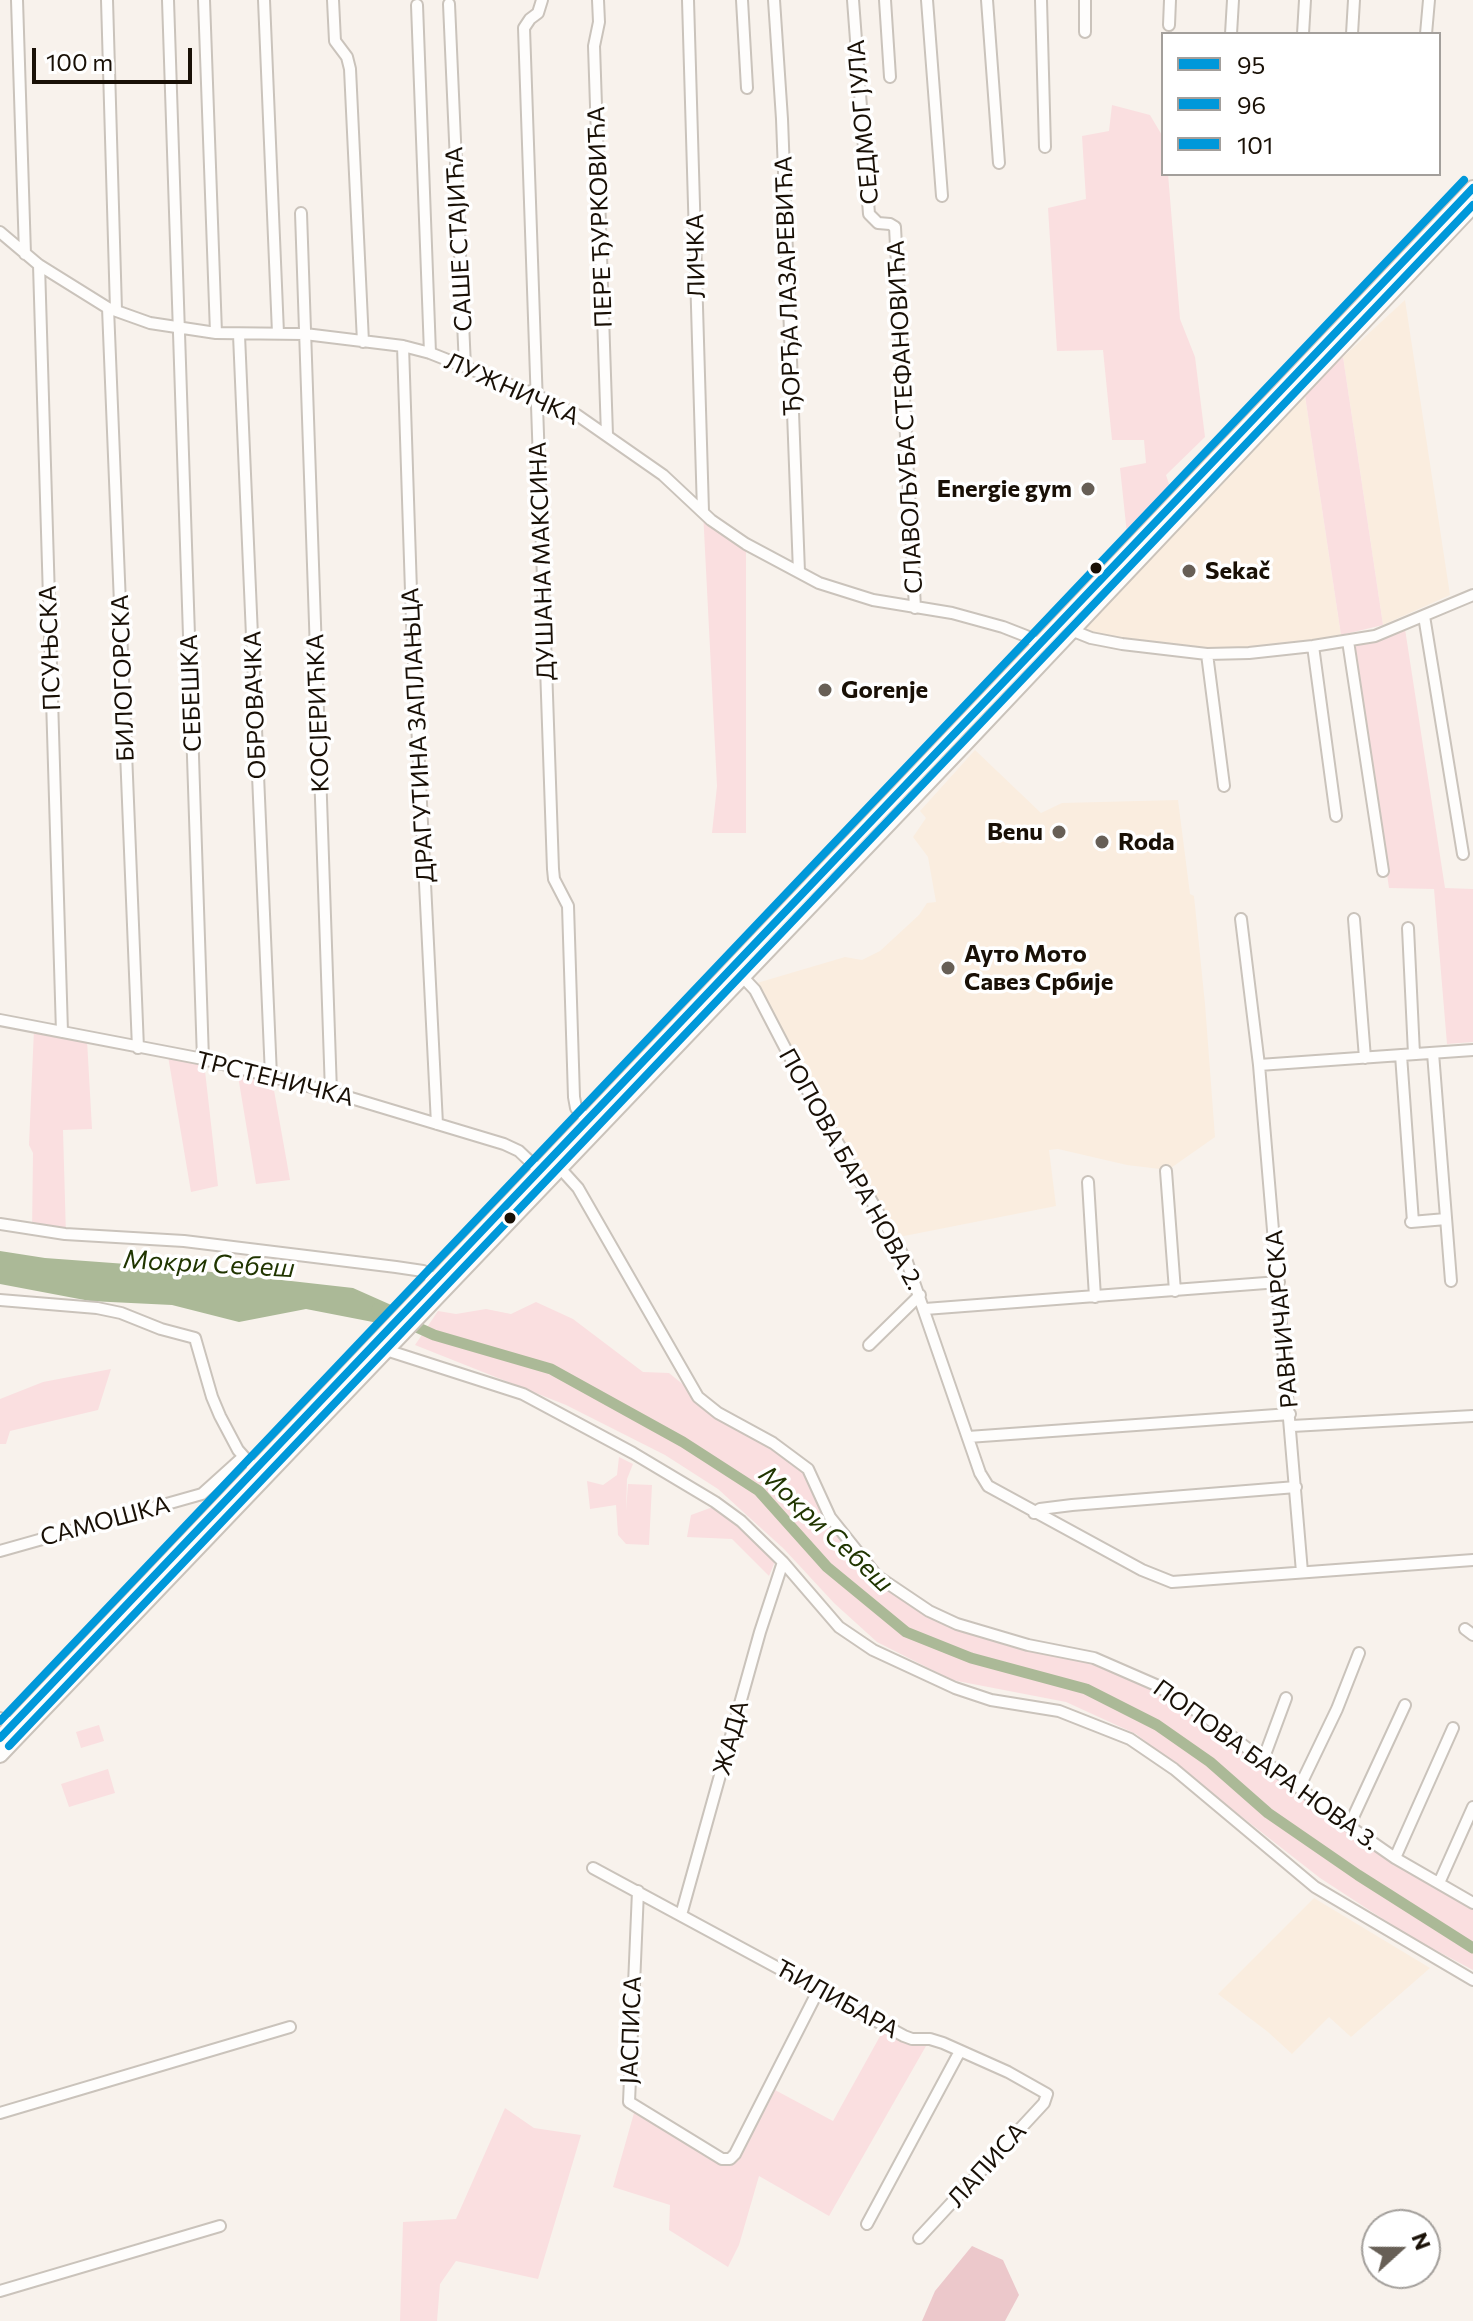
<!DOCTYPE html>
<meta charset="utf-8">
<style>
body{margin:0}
#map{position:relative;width:1473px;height:2321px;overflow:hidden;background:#f8f2ec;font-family:Commissioner,sans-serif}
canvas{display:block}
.legend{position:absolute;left:1161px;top:32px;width:280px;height:144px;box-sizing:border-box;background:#fff;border:2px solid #a39f9b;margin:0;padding:10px 14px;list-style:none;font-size:24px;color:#191006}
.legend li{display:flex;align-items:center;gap:16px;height:40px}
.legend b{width:40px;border:2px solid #a39f9b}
.north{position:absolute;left:1361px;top:2209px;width:80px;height:80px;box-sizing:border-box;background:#fff;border:2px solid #a39f9b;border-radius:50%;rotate:69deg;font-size:22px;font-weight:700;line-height:32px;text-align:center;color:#191006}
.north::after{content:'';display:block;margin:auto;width:28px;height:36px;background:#675f56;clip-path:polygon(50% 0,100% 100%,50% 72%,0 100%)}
.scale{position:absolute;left:32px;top:48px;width:160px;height:36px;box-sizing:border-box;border:4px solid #191006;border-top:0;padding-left:10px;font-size:24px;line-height:28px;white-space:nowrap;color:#191006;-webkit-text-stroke:6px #fff;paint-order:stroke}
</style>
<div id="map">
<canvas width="1473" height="2321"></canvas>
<ul class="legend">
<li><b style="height:10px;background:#0098da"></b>95</li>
<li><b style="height:10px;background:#0098da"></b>96</li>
<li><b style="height:10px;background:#0098da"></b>101</li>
</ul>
<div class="north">N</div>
<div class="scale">100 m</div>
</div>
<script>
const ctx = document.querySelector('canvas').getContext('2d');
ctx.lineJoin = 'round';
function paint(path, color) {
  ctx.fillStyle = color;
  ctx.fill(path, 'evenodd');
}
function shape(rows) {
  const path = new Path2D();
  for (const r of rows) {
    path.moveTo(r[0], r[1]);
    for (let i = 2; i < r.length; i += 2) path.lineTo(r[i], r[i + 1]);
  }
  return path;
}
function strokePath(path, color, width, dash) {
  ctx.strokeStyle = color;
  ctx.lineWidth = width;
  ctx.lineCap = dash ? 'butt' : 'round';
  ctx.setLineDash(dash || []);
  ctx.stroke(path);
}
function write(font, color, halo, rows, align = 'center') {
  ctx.font = font + ' Commissioner,sans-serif';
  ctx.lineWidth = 7;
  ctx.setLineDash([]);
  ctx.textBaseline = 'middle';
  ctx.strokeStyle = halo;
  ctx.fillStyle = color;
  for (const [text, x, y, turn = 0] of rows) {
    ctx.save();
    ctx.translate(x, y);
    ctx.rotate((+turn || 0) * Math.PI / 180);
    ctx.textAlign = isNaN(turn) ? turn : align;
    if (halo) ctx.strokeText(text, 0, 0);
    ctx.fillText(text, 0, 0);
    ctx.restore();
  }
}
const built = shape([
 [1405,300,1450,595,1383,625,1343,357],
 [1304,389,1341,635,1267,649,1210,650,1091,636,1082,627],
 [975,750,1041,813,1062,803,1178,800,1190,894,1194,896,1205,1004,1215,1137,1168,1170,1127,1165,1058,1149,1049,1150,1056,1206,899,1237,806,1078,757,983,845,957,862,960,880,951,919,915,927,903,936,902,928,857,913,837,926,818,920,811],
 [1314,1898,1430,1968,1351,2037,1329,2017,1292,2054,1268,2032,1218,1994]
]);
const green = shape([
 [1112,105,1150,115,1163,137,1163,174,1168,174,1180,319,1195,357,1205,437,1166,475,1172,493,1127,534,1120,468,1146,463,1144,440,1112,440,1103,350,1057,351,1048,208,1086,199,1082,136,1109,131],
 [1343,357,1383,625,1341,635,1304,389],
 [703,511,746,544,746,833,712,833,717,786],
 [1405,629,1445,888,1473,889,1473,1042,1447,1044,1434,889,1389,888,1353,644],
 [34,1029,87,1040,92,1129,63,1130,66,1236,32,1233,33,1153,29,1145],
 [168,1056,204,1062,218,1186,191,1192],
 [237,1070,272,1079,290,1180,256,1184],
 [536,1302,573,1319,643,1372,669,1373,718,1413,808,1469,824,1502,877,1576,957,1624,1094,1658,1156,1685,1324,1808,1473,1902,1473,1970,1409,1936,1320,1878,1136,1734,1066,1702,952,1680,877,1642,834,1603,784,1549,718,1489,665,1455,566,1405,415,1345,438,1311,456,1314,486,1309,511,1314],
 [111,1369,98,1410,10,1431,6,1444,0,1444,0,1399,43,1382],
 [619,1457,633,1464,627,1479,626,1511,628,1484,652,1485,649,1545,626,1544,618,1535,616,1505,590,1509,587,1481,603,1485,617,1475],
 [713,1507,733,1519,776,1559,769,1576,732,1539,687,1537,691,1515],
 [99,1725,104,1741,81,1748,76,1732],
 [108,1769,115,1793,69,1807,61,1784],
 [884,2029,916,2045,926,2046,829,2216,759,2176,739,2245,728,2267,669,2230,670,2205,613,2187,634,2113,730,2166,739,2160,775,2090,833,2121],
 [505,2108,534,2128,581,2135,538,2279,456,2261,440,2284,437,2321,400,2321,403,2222,456,2219]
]);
const forest = shape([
 [972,2246,1003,2260,1019,2295,1005,2321,922,2321,935,2291]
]);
const water = shape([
 [0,1251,45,1258,167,1267,353,1288,398,1308,378,1323,306,1309,239,1322,172,1305,90,1301,0,1284]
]);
const canal = shape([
 [377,1309,434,1335,551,1369,683,1442,759,1491,827,1567,906,1632,971,1658,1086,1689,1157,1725,1210,1762,1268,1813,1358,1875,1473,1948]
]);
const street = shape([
 [17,0,25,254],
 [107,0,116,310],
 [168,0,203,1059],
 [204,0,216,333],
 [264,0,278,333],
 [333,0,335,41,347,57,350,69,363,342],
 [542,0,538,13,530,19,524,28,553,869,554,879,568,906,574,1097,576,1108,587,1120],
 [598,0,599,22,594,46,607,435],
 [688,0,703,511],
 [742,0,747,88],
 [774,0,782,119,799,572],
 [853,0,869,214,878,223,890,224,895,227,915,608],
 [885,0,890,77],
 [927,0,942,196],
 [987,0,999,163],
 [1041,0,1045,147],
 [449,4,465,367],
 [417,5,430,353],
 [1169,25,1170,0],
 [1085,32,1085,0],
 [1231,34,1233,0],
 [1303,34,1305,0],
 [1352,34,1354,0],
 [1426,34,1429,0],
 [301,213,331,1092],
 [0,232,39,265,108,308,150,323,216,333,305,334,403,346,430,353,536,395,577,415,663,475,711,520,746,544,819,583,873,600,952,613,1003,627,1026,636,1040,645],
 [39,265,62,1032],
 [108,308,138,1048],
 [239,335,271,1076],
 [403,346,412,622,437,1124],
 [1424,616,1463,854],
 [1071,630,1091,638,1122,644,1207,654,1249,653,1313,646,1375,636,1473,595],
 [1348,641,1383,871],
 [1313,646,1336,816],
 [1207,654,1224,786],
 [1241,919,1259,1065,1302,1572],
 [1354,919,1365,1058],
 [1408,928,1414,1054],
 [740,974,755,990,806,1088,907,1262,980,1473,988,1486,1142,1570,1172,1582,1473,1560],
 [0,1020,203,1059,331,1092,504,1144,519,1151,539,1170],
 [1433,1053,1451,1281],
 [1401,1055,1413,1222],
 [1259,1065,1473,1050],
 [559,1167,578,1188,698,1397,718,1413,773,1443,808,1469,830,1517,877,1576,929,1611,957,1624,1028,1645,1094,1658,1156,1685,1209,1719,1349,1826,1395,1858,1473,1903],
 [1166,1171,1175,1291],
 [1088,1182,1095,1297],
 [1411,1222,1446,1219],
 [0,1224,65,1234,184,1241,396,1267,423,1271,439,1284],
 [0,1300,97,1308,121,1313,161,1329,195,1338,212,1397,220,1416,238,1450,255,1469],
 [925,1309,1279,1282],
 [869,1345,920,1295],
 [386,1350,523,1394,633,1453,715,1502,741,1521,783,1562,839,1627,873,1650,955,1688,991,1700,1059,1711,1130,1739,1174,1769,1315,1887,1473,1980],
 [1292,1426,1473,1416],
 [968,1437,1290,1414],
 [1034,1513,1040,1509,1072,1505,1296,1487],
 [0,1551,202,1494,243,1457],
 [1465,1629,1473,1635],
 [0,1718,13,1724],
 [1263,1760,1286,1698],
 [1299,1788,1337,1709,1359,1653],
 [1349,1826,1405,1705],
 [1395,1858,1453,1728],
 [593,1868,904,2036,912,2039,930,2039,943,2043,1008,2072,1047,2094,1044,2103,919,2238],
 [1439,1883,1473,1807],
 [638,1891,629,2102,722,2159,730,2159,735,2154,819,1989],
 [681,1915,760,1632,783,1562],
 [0,2113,290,2027],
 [867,2224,960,2051],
 [0,2291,220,2226]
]);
const secondary = shape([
 [0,1738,1473,188],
 [0,1755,964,745,1473,206]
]);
const bus1 = shape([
 [0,1738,1473,188]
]);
const bus2 = shape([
 [9,1746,1473,205]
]);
const bus3 = shape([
 [0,1721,1464,180]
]);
const markers = [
 [1088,489,8,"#675f56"],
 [1096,568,7,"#191006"],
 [1189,571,8,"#675f56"],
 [825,690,8,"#675f56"],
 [1059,832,8,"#675f56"],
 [1102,842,8,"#675f56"],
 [948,968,8,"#675f56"],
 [510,1218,7,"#191006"]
];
const streetNames = [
 ["СЕДМОГ ЈУЛА",863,122,-95],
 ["ПЕРЕ ЂУРКОВИЋА",600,217,-92],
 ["САШЕ СТАЈИЋА",459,239,-93],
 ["ЛИЧКА",696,256,-91],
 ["ЂОРЂА ЛАЗАРЕВИЋА",788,286,-92],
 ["ЛУЖНИЧКА",512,389,24],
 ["СЛАВОЉУБА СТЕФАНОВИЋА",905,417,-93],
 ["ДУШАНА МАКСИНА",542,561,-92],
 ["ПСУЊСКА",50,648,-92],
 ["БИЛОГОРСКА",123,678,-92],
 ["СЕБЕШКА",191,693,-92],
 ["ОБРОВАЧКА",255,705,-92],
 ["КОСЈЕРИЋКА",318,713,-92],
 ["ДРАГУТИНА ЗАПЛАЊЦА",418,735,-93],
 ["ТРСТЕНИЧКА",275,1079,14],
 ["ПОПОВА БАРА НОВА 2.",851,1169,61],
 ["РАВНИЧАРСКА",1282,1319,-95],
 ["САМОШКА",105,1521,-15],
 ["ЖАДА",731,1738,-75],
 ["ПОПОВА БАРА НОВА 3.",1266,1765,36],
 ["ЋИЛИБАРА",837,1999,29],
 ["ЈАСПИСА",631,2030,-88],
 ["ЛАПИСА",987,2165,-48]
];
const poiNames = [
 ["Energie gym",1072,489,"right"],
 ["Sekač",1205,571],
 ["Gorenje",841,690],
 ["Benu",1043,832,"right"],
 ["Roda",1118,842],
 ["Ауто Мото",964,954],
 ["Савез Србије",964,982]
];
const waterNames = [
 ["Мокри Себеш",209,1264,3],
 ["Мокри Себеш",826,1529,43]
];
paint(built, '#faeddf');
paint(green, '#fadfe0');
paint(forest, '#ecc8cb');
paint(water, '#abb997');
strokePath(canal, '#abb997', 11);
strokePath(street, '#cac3bb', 14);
strokePath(secondary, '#cac3bb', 18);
strokePath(street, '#fefdfc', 10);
strokePath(secondary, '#fefdfc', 14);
strokePath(bus1, '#0098da', 8);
strokePath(bus2, '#0098da', 8);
strokePath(bus3, '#0098da', 8);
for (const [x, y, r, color] of markers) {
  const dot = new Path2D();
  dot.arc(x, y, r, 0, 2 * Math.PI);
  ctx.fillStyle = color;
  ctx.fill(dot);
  strokePath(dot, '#fff', 3);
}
write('24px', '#191006', '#fff', streetNames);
write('bold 24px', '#191006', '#fff', poiNames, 'left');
write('italic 26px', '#203500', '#fff', waterNames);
</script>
